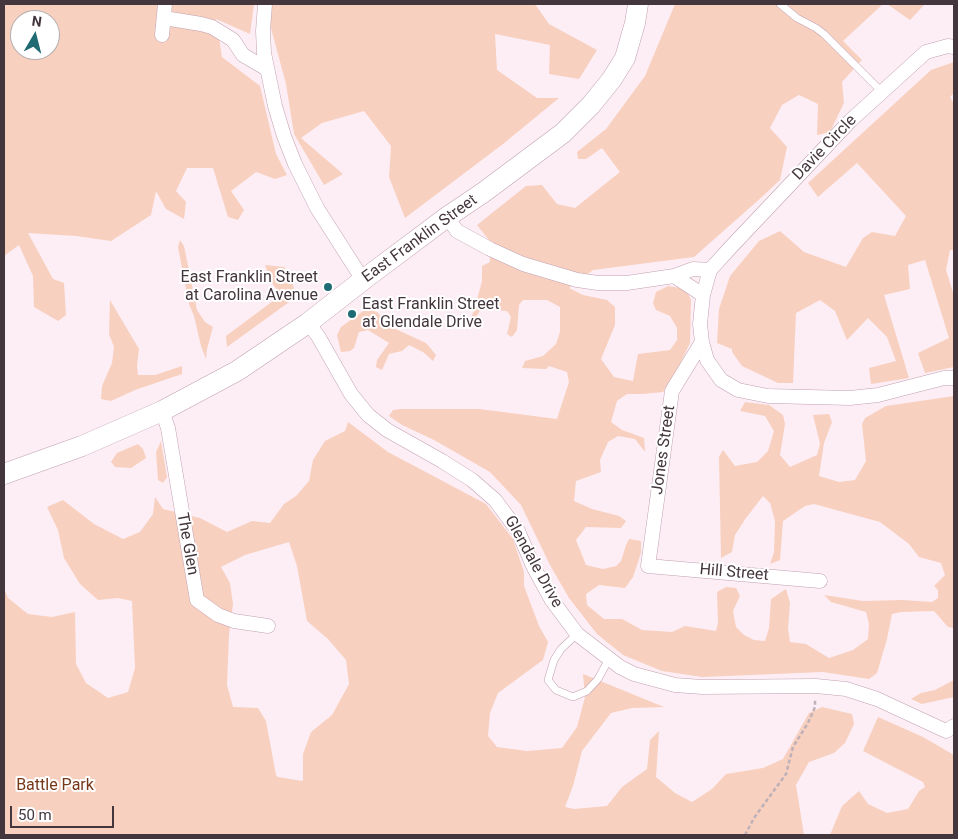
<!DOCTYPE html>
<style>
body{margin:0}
#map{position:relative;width:958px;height:839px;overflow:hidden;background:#fdeef5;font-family:Roboto,sans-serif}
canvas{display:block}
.frame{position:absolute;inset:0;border:5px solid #44363d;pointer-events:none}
.north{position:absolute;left:10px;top:10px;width:50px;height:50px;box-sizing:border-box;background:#fff;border:1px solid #b4afb1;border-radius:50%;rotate:8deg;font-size:14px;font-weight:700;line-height:20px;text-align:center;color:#44363d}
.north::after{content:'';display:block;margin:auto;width:18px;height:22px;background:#206b73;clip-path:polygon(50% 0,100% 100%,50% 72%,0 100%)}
.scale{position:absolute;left:10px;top:806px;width:104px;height:22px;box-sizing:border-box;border:2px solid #44363d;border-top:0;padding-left:6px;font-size:15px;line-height:18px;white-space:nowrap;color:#44363d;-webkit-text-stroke:4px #fff;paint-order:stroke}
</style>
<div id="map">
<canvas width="958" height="839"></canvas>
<div class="frame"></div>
<div class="north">N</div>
<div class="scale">50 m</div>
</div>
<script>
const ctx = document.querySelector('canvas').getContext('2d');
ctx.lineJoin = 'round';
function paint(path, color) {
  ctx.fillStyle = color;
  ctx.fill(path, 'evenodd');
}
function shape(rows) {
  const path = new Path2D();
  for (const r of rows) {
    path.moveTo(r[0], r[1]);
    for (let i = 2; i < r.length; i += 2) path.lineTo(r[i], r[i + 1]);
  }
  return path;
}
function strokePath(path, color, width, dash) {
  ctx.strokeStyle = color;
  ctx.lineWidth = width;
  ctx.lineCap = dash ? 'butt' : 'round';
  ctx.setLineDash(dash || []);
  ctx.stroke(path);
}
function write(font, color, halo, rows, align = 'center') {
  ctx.font = font + ' Roboto,sans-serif';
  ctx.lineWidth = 4;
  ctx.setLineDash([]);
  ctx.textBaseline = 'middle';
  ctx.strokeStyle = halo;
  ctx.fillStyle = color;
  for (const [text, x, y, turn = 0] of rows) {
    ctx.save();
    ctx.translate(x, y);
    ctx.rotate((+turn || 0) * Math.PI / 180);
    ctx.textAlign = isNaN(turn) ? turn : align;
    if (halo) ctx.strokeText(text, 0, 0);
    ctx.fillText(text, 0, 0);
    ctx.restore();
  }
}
const green = shape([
 [4,4,254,4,250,34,216,19,222,57,260,86,276,154,287,175,275,179,256,172,231,191,244,210,238,220,228,217,213,168,187,168,176,191,186,202,184,219,166,209,156,191,151,215,111,241,76,236,28,233,53,279,64,283,66,315,58,321,34,307,33,276,19,245,4,256],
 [20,20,50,20,50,50,20,50],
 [271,4,535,4,549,24,597,50,579,79,549,74,550,45,495,34,497,70,537,98,559,98,503,144,405,218,389,177,391,146,364,111,322,123,301,138,343,174,324,185,294,134,286,84,268,17],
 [675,4,883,4,843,41,862,60,842,82,844,103,830,132,817,135,818,104,799,95,782,105,770,128,787,147,780,180,763,196,694,257,593,270,569,288,583,295,607,300,615,307,615,325,601,359,614,377,633,381,638,354,670,350,677,340,677,328,670,316,656,310,653,303,656,292,668,286,686,289,691,300,690,343,678,368,663,392,643,394,627,394,617,401,611,422,622,430,644,438,645,452,635,439,618,436,608,442,600,460,601,472,576,481,574,501,592,509,619,516,626,521,621,528,586,527,576,540,586,565,603,569,616,566,621,561,626,545,629,539,641,541,641,553,633,577,625,588,599,585,586,594,587,605,604,619,622,619,642,630,672,632,685,626,716,631,718,622,717,592,726,587,736,588,740,596,733,611,736,627,744,635,754,640,765,641,769,628,771,599,786,589,790,603,788,629,790,642,806,644,829,658,853,650,868,639,869,624,866,612,831,602,824,595,863,601,903,600,932,602,938,598,938,590,934,586,945,575,941,563,919,557,909,544,880,522,814,504,805,506,783,521,780,560,770,564,774,552,775,521,770,503,763,496,746,518,735,535,732,552,721,558,719,457,723,450,735,466,757,462,768,451,774,431,765,416,740,411,745,402,769,405,783,415,785,424,780,455,790,467,817,455,820,444,813,415,829,414,832,422,824,443,819,476,839,482,855,480,866,461,862,424,865,418,886,406,954,396,954,628,948,627,934,611,901,612,892,614,887,639,877,673,869,679,823,672,702,677,662,671,623,655,597,634,569,598,550,565,521,505,490,472,434,440,402,425,389,416,393,410,401,409,479,409,557,419,569,382,567,372,549,366,546,369,522,368,525,361,543,356,556,344,560,332,560,307,547,300,523,300,519,305,517,330,512,337,507,334,511,317,507,311,481,309,473,322,466,327,474,311,482,281,482,266,490,262,489,240,477,225,526,186,542,185,557,204,575,208,620,172,602,148,586,159,578,159,577,152,606,129,645,76],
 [887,4,929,4,925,4,910,20],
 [954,62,954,93,950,97,954,104,954,250,950,250,946,270,954,296,954,367,925,373,918,353,949,338,925,260,908,265,910,289,884,295,909,378,871,384,869,368,896,361,887,337,868,318,847,340,835,311,820,300,796,313,793,383,778,383,742,366,732,352,732,349,717,343,719,309,730,276,759,241,780,231,804,252,846,267,863,238,872,232,895,236,906,216,857,163,818,197,808,183,931,70],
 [180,240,184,246,197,310,205,322,213,327,207,349,206,359,201,346,194,316,189,304,178,247],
 [265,265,284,267,291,277,296,297,227,347,226,336,281,295,272,283],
 [110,300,139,349,137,366,138,375,155,375,182,366,182,374,135,390,111,401,101,399,102,386,112,363,114,347,109,334],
 [366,309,377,312,391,327,426,343,436,355,433,361,423,352,409,345,402,351,389,354,382,370,376,367,377,360,389,343,368,330,359,332,354,348,350,351,341,352,337,335,341,327],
 [348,422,388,452,486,504,513,539,524,572,524,586,539,626,548,642,543,660,498,693,490,713,488,736,497,747,527,751,562,748,577,727,585,697,583,674,664,707,632,708,611,713,582,751,573,786,565,807,574,809,607,806,622,787,647,769,650,740,659,731,656,777,675,793,692,802,712,789,726,774,763,768,783,759,809,713,822,707,852,714,854,724,845,743,834,753,809,762,796,785,804,835,4,835,4,588,8,598,28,614,52,617,75,612,76,664,86,683,108,698,128,692,135,668,132,601,118,598,98,600,80,584,64,558,58,530,47,507,63,500,94,524,123,539,140,532,153,514,155,497,163,509,200,518,227,532,252,521,270,523,284,504,296,496,309,481,313,460,325,441,345,431],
 [289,542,297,566,307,621,328,639,346,660,349,684,332,715,311,732,303,754,303,780,302,781,278,777,276,775,266,721,258,708,233,707,227,685,229,635,233,604,230,583,221,567,245,555],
 [161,441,167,477,163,483,158,480,156,452],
 [138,444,143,449,146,458,131,468,115,467,111,462,117,453],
 [954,680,954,697,922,704,911,699,921,693,935,690],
 [878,717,923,737,954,755,954,835,830,835,842,806,859,791,868,804,887,813,908,809,919,791,925,787,923,782,863,751]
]);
const path = shape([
 [745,835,754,818,786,774,793,747,808,723,815,707,815,700]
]);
const lane = shape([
 [780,4,797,18,816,28,824,34,882,92],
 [577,634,561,649,554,660,548,680,556,690,573,697,587,691,598,679,609,659]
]);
const street = shape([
 [265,4,263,31,264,53,275,106,284,136,295,164,317,208,363,280],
 [164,18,201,24,212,27,233,40,243,55,267,69],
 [162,35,165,4],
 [954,47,948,46,926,52,850,121,730,248,710,270,703,295,700,324,702,342,707,360,721,380,738,390,768,396,850,398,878,395,944,378,954,378],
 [447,217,457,231,490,249,523,264,577,280,598,283,627,283,674,276,693,269,710,270],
 [674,276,703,295],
 [308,323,318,336,351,394,368,415,387,430,442,461,472,480,495,500,518,531,534,568,551,599,577,634,620,667,634,674,675,685,702,687,816,686,846,689,877,699,946,731,954,726],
 [702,342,672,391,648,566,820,581],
 [162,411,168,428,197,600,218,615,234,621,268,626]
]);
const secondary = shape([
 [4,474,82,446,162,411,237,371,308,323,363,280,447,217,484,192,563,133,591,105,612,79,625,58,635,23,638,4]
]);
const markers = [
 [328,287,5,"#206b73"],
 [352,314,5,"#206b73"]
];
const streetNames = [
 ["Davie Circle",825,148,-46],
 ["East Franklin Street",420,239,-36],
 ["Jones Street",664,450,-82],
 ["The Glen",187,544,80],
 ["Glendale Drive",533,562,61],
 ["Hill Street",734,573,5]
];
const poiNames = [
 ["East Franklin Street",318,278],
 ["at Carolina Avenue",318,296],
 ["East Franklin Street",362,305,"left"],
 ["at Glendale Drive",362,323,"left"]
];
const parkNames = [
 ["Battle Park",55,786]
];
paint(green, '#f8d0bf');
strokePath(lane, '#c1a0b1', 8);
strokePath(street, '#c1a0b1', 15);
strokePath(secondary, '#c1a0b1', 21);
strokePath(path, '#c0b1b8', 2.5, [4, 2.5]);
strokePath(lane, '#fff', 7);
strokePath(street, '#fff', 14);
strokePath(secondary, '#fff', 20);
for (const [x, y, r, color] of markers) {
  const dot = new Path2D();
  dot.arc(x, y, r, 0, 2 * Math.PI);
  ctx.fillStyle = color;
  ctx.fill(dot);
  strokePath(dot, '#fff', 2);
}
write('16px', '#44363d', '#fff', streetNames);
write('16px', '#44363d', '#fff', poiNames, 'right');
write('16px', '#77381a', '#fff', parkNames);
</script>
